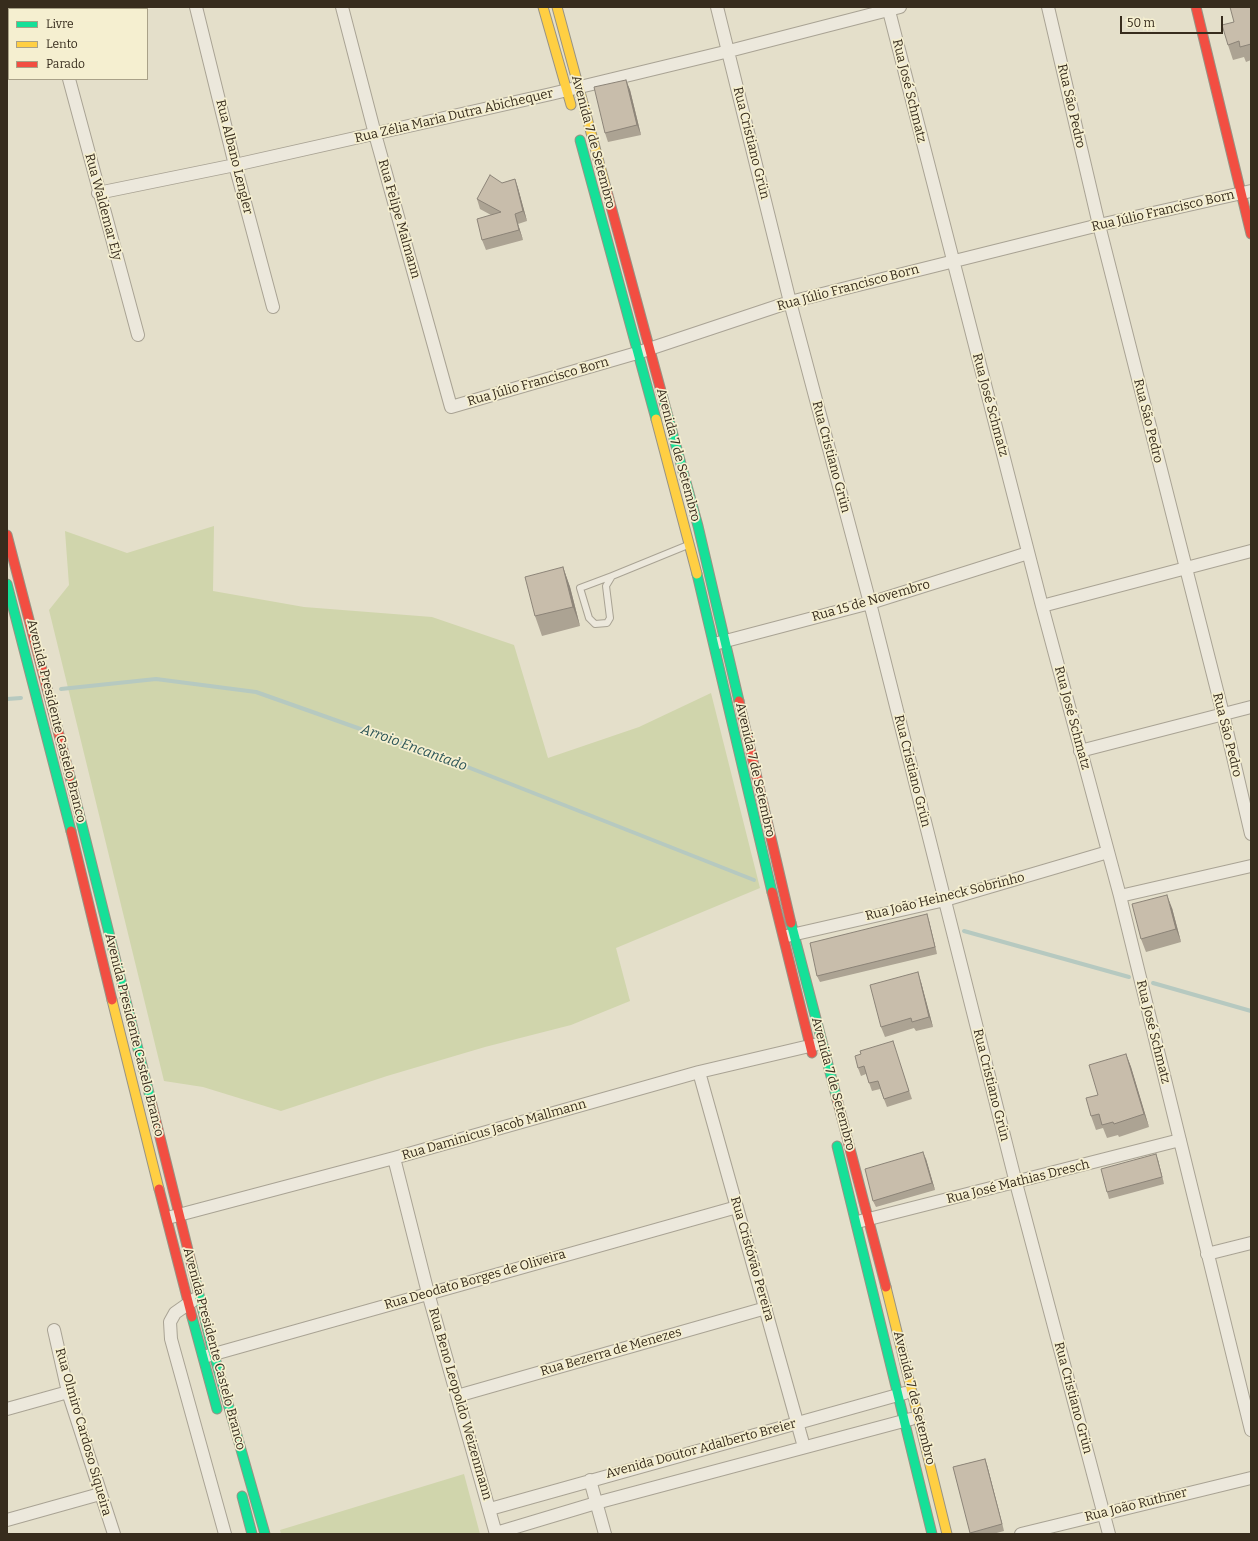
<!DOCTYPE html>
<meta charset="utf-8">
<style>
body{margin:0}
#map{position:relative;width:1258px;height:1541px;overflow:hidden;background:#e4dfca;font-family:Bitter,serif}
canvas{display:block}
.frame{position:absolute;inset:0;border:8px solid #372c1d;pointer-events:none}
.legend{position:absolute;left:8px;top:8px;width:140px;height:72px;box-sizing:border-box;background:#f5efd0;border:1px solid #a9a188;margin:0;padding:5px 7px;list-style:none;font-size:12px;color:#372c1d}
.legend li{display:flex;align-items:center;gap:8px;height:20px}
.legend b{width:20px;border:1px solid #a9a188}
.scale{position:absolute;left:1120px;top:16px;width:103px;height:18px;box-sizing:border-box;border:2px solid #372c1d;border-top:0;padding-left:5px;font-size:12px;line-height:14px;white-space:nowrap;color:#372c1d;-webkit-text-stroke:3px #f5efd0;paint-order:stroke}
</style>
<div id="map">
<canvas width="1258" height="1541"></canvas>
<div class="frame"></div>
<ul class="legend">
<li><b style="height:5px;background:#16e098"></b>Livre</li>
<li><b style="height:5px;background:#ffcf43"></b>Lento</li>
<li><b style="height:5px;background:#f24e42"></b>Parado</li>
</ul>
<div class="scale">50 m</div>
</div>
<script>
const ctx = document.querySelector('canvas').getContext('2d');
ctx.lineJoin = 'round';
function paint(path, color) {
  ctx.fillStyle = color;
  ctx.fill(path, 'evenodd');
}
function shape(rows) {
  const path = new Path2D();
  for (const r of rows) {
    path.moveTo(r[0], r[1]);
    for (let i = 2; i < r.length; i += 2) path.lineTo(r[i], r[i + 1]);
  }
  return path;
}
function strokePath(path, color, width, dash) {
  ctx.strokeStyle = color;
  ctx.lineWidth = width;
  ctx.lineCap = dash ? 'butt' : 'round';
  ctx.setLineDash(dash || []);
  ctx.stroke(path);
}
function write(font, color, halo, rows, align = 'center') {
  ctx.font = font + ' Bitter,serif';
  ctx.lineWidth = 3.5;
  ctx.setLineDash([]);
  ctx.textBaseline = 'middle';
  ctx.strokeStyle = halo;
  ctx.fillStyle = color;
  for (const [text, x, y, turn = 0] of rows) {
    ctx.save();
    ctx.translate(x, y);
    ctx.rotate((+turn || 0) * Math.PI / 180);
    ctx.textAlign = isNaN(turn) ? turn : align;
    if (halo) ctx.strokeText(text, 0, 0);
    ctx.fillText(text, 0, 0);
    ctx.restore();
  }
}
const green = shape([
 [214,526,213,591,304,607,432,617,514,645,548,758,639,727,711,693,760,888,616,948,630,1001,571,1025,485,1047,387,1076,281,1111,203,1087,164,1081,49,610,69,585,65,531,127,553],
 [464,1474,480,1534,281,1534,280,1530]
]);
const stream = shape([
 [61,689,156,679,256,692,465,766,754,880],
 [7,699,21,698],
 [964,931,1129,977],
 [1153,983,1251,1011]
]);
const lane = shape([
 [612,576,580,588,589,618,595,624,607,623,610,618,606,586,612,576,688,545]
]);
const street = shape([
 [50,7,51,9],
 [196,7,235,165,273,307],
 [342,7,375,134,451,407,637,353,790,302,1099,225,1251,191],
 [717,7,790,302,870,603,1016,1183,1109,1534],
 [888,7,1042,606,1120,896,1251,1430],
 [1048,7,1099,225,1223,714,1251,834],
 [69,79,138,335],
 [98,193,235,165,551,94,729,51,900,7],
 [1042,606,1251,551],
 [718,643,870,603,1028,553],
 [1080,751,1251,707],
 [1120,896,1251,866],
 [787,936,945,900,1108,852],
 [699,1072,804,1447],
 [394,1158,428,1293,496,1534],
 [171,1217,394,1158,699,1072,818,1044],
 [861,1221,1180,1140],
 [1207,1254,1251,1243],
 [195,1299,175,1313,170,1322,171,1339,225,1534],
 [54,1330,68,1392,114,1534],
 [207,1356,737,1207],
 [457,1396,766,1308],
 [7,1409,68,1392],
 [590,1480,605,1534],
 [490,1509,905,1393],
 [7,1520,100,1494],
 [496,1533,596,1503,911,1419],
 [1021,1534,1251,1478]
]);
const fast = shape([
 [580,140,656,419],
 [661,391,698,526,739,701],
 [697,574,772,892],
 [7,584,71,831],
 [70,777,151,1101],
 [791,923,837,1099],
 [837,1146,932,1534],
 [192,1266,211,1344,265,1534],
 [192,1317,217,1409],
 [242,1496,252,1534]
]);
const slow = shape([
 [543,7,571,105],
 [557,7,606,188],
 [656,419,697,574],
 [112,1000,159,1189],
 [886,1287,947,1534]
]);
const jam = shape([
 [1196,7,1251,234],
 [606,188,661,391],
 [7,535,70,777],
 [739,701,791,923],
 [71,831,112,1000],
 [772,892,812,1053],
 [837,1099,886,1287],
 [151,1101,192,1266],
 [159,1189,192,1317]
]);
const wall = shape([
 [1251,7,1251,60,1246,62,1244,57,1233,60,1228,45,1234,22],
 [626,80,630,90,641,135,608,142,605,133],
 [515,179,518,188,527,221,518,224,523,240,486,250,482,240,491,215,480,209,477,199,502,183],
 [563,567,570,587,580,626,542,636,535,616],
 [1172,908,1181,942,1146,952,1141,939],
 [929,921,937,954,820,982,817,976],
 [921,982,933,1027,916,1031,914,1028,885,1037,881,1027],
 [895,1049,912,1099,887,1107,880,1089,872,1091,866,1074,861,1076,858,1068],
 [1126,1054,1131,1067,1149,1127,1119,1137,1118,1135,1107,1138,1103,1128,1096,1130,1091,1116,1098,1095],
 [926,1159,935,1190,876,1207,873,1201],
 [1158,1160,1164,1184,1109,1199,1107,1192],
 [985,1459,987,1465,1004,1531,993,1534,971,1534,953,1467]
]);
const shadedWall = shape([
 [626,80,630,90,641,135,637,125],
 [515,179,518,188,527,221,523,211],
 [515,214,518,224,523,240,519,230],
 [563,567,570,587,580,626,573,607],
 [1167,895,1172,908,1181,942,1176,929],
 [927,914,929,921,937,954,935,947],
 [918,972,921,982,933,1027,929,1017],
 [1126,1054,1131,1067,1149,1127,1144,1114],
 [923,1152,926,1159,935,1190,932,1183],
 [1156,1154,1158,1160,1164,1184,1162,1177],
 [985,1459,987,1465,1004,1531,1002,1524]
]);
const building = shape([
 [1230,7,1251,7,1251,44,1240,47,1239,41,1228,45,1222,25,1234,22,1230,7],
 [626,80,637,125,605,133,594,87,626,80],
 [490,175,502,183,515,179,523,211,515,214,519,230,482,240,477,219,501,212,477,199,490,175],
 [563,567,573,607,535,616,525,577,563,567],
 [1167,895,1176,929,1141,939,1132,904,1167,895],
 [927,914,935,947,817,976,810,943,927,914],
 [918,972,929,1017,912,1022,911,1018,881,1027,870,985,918,972],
 [893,1041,909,1091,884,1099,878,1081,869,1083,864,1066,858,1068,855,1056,861,1054,860,1051,893,1041],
 [1126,1054,1144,1114,1114,1124,1113,1122,1102,1125,1099,1114,1091,1116,1086,1098,1098,1095,1089,1065,1126,1054],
 [923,1152,932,1183,873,1201,865,1169,923,1152],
 [1156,1154,1162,1177,1107,1192,1101,1169,1156,1154],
 [985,1459,1002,1524,970,1533,953,1467,985,1459]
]);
const streetNames = [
 ["Rua José Schmatz",909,91,76],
 ["Rua São Pedro",1071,106,77],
 ["Rua Zélia Maria Dutra Abichequer",454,116,-13],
 ["Avenida 7 de Setembro",593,142,75],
 ["Rua Cristiano Grün",751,143,76],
 ["Rua Albano Lengler",234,157,76],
 ["Rua Waldemar Ely",103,207,75],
 ["Rua Júlio Francisco Born",1163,211,-13],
 ["Rua Felipe Malmann",399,219,74],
 ["Rua Júlio Francisco Born",848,288,-15],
 ["Rua Júlio Francisco Born",538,382,-16],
 ["Rua José Schmatz",990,405,75],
 ["Rua São Pedro",1148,421,76],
 ["Avenida 7 de Setembro",678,455,75],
 ["Rua Cristiano Grün",831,457,75],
 ["Rua 15 de Novembro",871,601,-16],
 ["Rua José Schmatz",1072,718,75],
 ["Avenida Presidente Castelo Branco",56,721,76],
 ["Rua São Pedro",1227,735,76],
 ["Avenida 7 de Setembro",755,770,77],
 ["Rua Cristiano Grün",912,771,76],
 ["Rua João Heineck Sobrinho",945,897,-14],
 ["Rua José Schmatz",1153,1032,76],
 ["Avenida Presidente Castelo Branco",134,1035,76],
 ["Avenida 7 de Setembro",833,1084,75],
 ["Rua Cristiano Grün",991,1085,76],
 ["Rua Daminicus Jacob Mallmann",494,1130,-16],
 ["Rua José Mathias Dresch",1018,1182,-14],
 ["Rua Cristóvão Pereira",752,1259,74],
 ["Rua Deodato Borges de Oliveira",475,1280,-16],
 ["Avenida Presidente Castelo Branco",214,1349,75],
 ["Rua Bezerra de Menezes",611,1352,-16],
 ["Avenida 7 de Setembro",914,1398,76],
 ["Rua Cristiano Grün",1073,1398,75],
 ["Rua Beno Leopoldo Weizenmann",460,1404,74],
 ["Rua Olmiro Cardoso Siqueira",83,1432,74],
 ["Avenida Doutor Adalberto Breier",701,1449,-15],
 ["Rua João Ruthner",1136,1505,-14]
];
const waterNames = [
 ["Arroio Encantado",414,748,20]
];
paint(green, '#d0d5ac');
strokePath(stream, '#b6c9c0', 4);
strokePath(lane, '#a9a394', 8);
strokePath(street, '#a9a394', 14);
strokePath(fast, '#989384', 11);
strokePath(slow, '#989384', 11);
strokePath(jam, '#989384', 11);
strokePath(lane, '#ece8dc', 6);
strokePath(street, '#ece8dc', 12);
strokePath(fast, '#16e098', 9);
strokePath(slow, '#ffcf43', 9);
strokePath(jam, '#f24e42', 9);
paint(wall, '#aca393');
paint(shadedWall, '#8c8478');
paint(building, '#c8bdab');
strokePath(building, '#8c8478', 1);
write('13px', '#372c1d', '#f5efd0', streetNames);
write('italic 14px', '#2c5557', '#f5efd0', waterNames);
</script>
